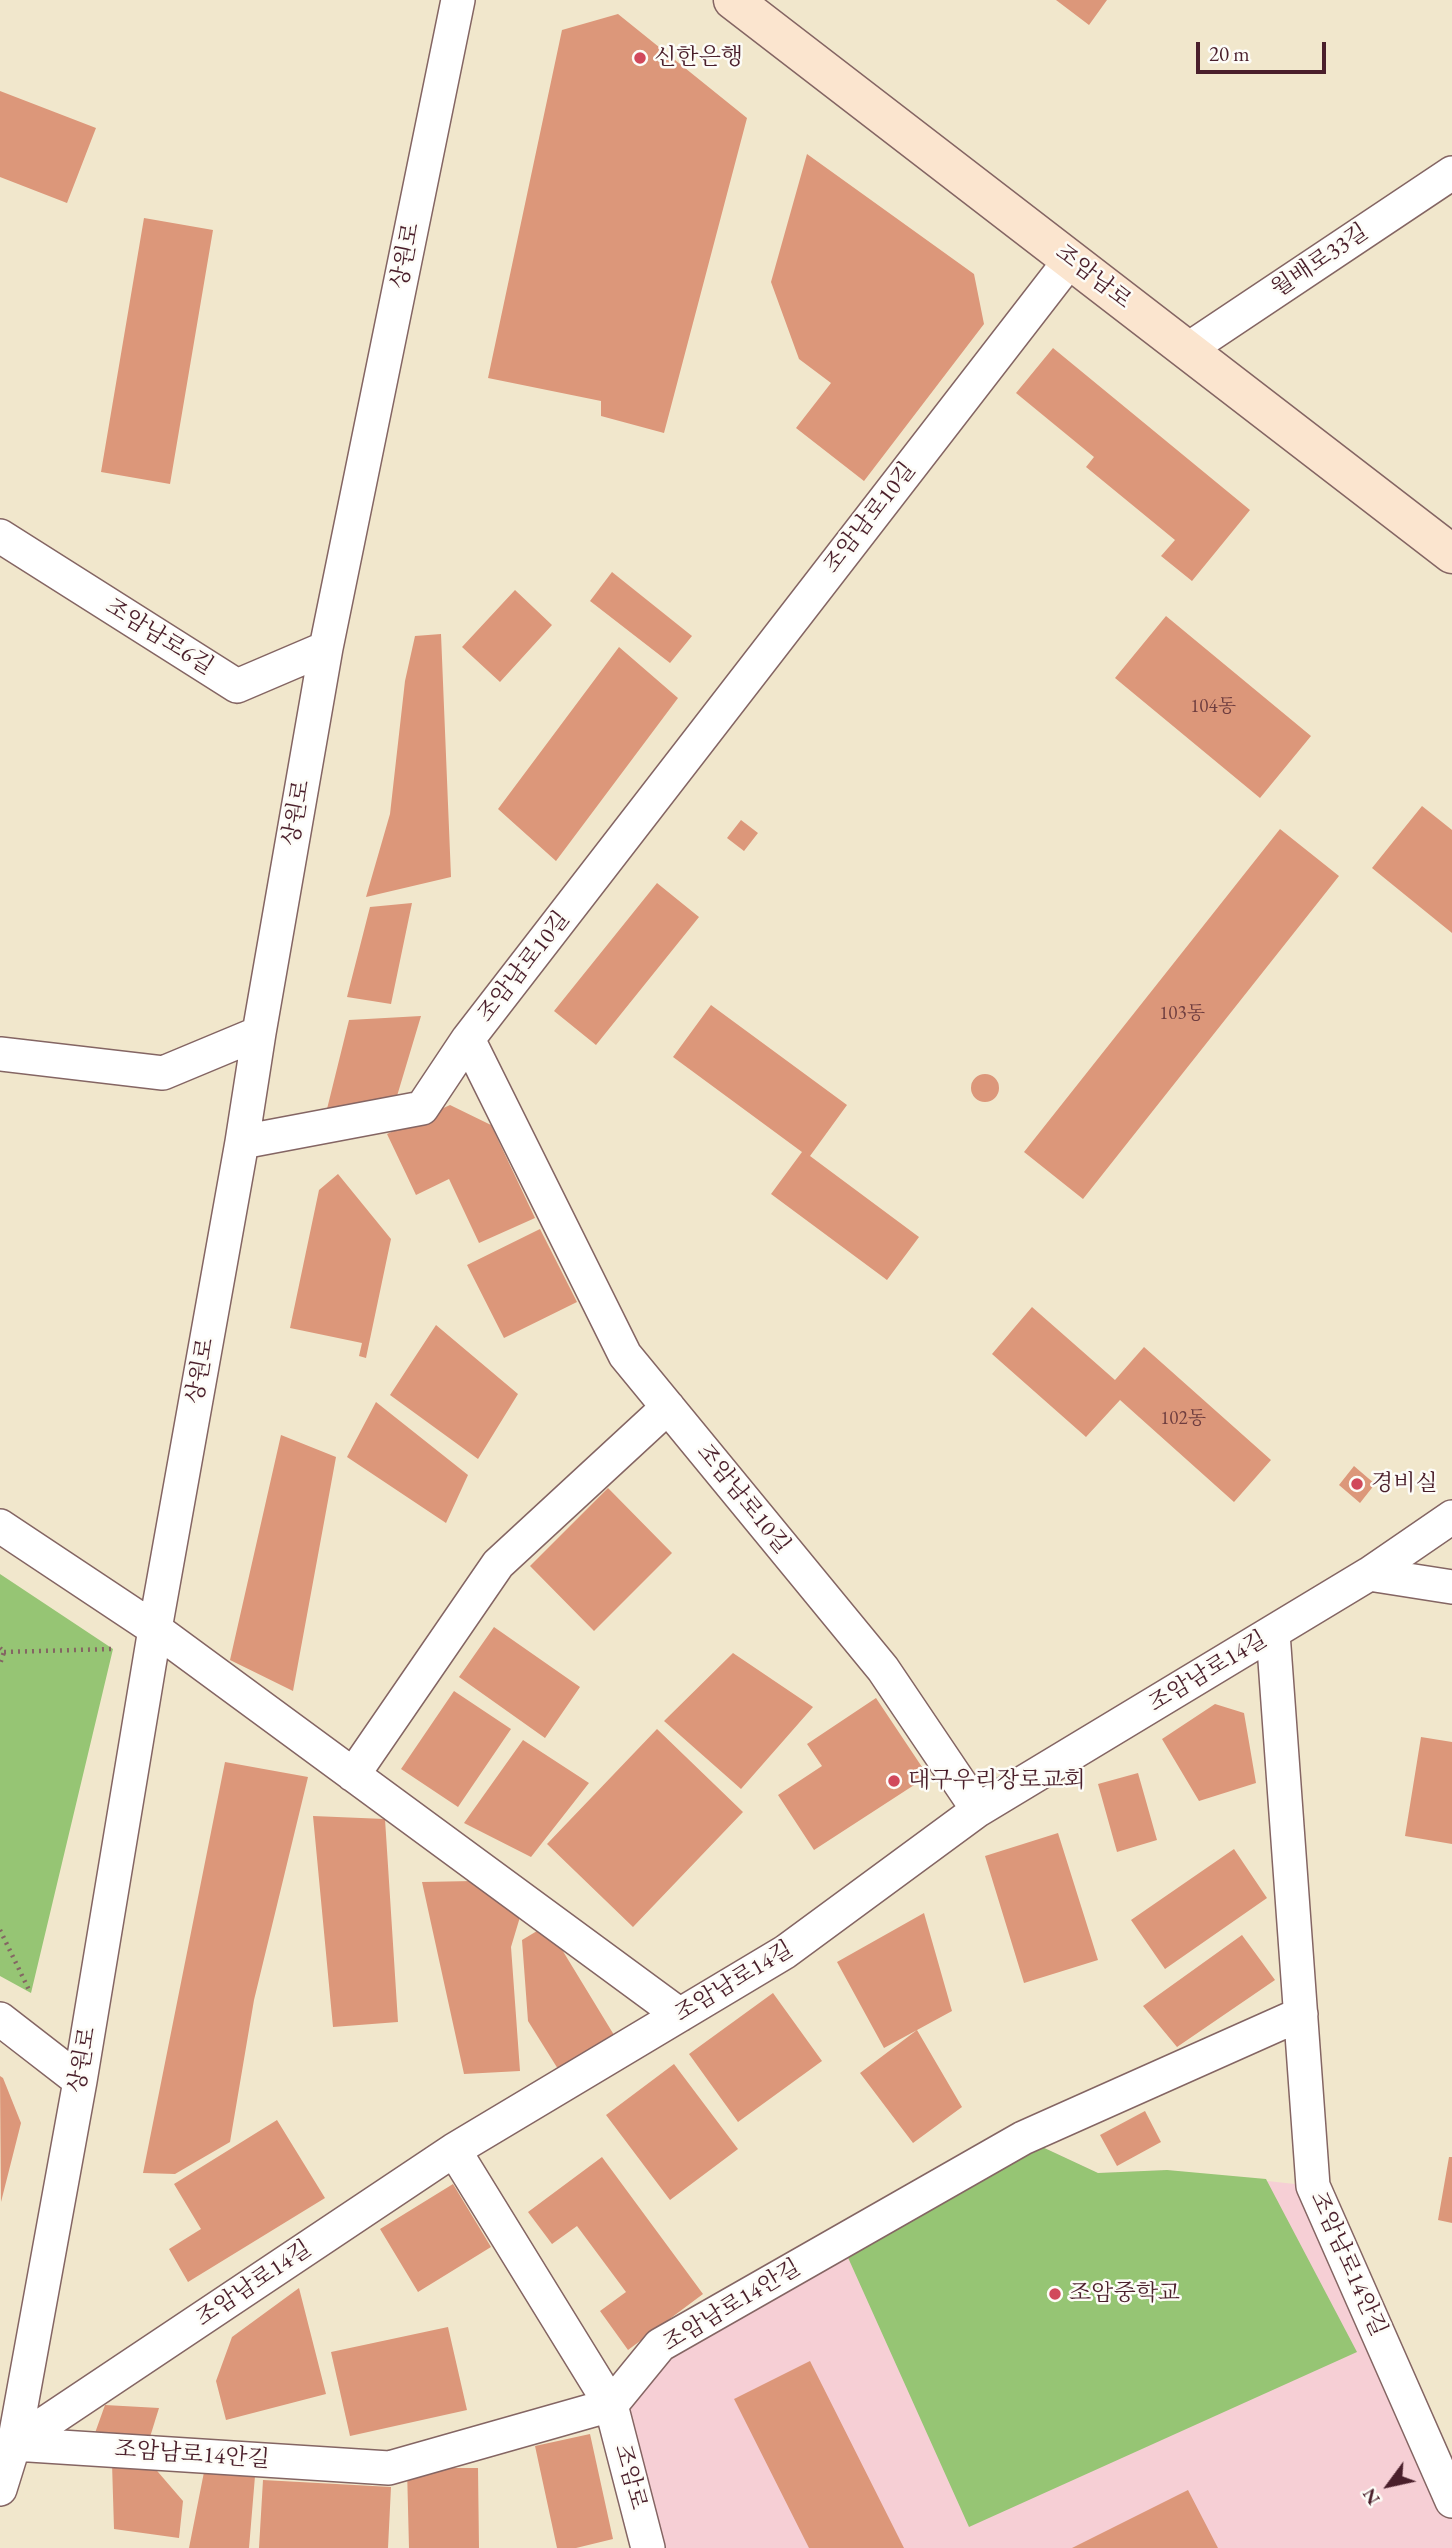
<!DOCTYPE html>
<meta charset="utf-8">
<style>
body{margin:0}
#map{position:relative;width:1452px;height:2548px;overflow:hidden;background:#f1e7cc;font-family:"EB Garamond",serif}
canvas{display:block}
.north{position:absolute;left:1354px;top:2450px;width:70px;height:70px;-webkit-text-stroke:5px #fdfcf7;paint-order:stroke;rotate:237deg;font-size:19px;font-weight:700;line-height:28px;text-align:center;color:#4a1f2b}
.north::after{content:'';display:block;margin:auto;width:24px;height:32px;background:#4a1f2b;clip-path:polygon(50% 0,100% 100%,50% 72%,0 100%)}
.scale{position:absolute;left:1196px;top:42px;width:130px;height:32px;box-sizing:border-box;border:4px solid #4a1f2b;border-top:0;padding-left:9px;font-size:21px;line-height:24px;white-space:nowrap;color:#4a1f2b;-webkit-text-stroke:5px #fdfcf7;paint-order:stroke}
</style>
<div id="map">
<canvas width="1452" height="2548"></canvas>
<div class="north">N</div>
<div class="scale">20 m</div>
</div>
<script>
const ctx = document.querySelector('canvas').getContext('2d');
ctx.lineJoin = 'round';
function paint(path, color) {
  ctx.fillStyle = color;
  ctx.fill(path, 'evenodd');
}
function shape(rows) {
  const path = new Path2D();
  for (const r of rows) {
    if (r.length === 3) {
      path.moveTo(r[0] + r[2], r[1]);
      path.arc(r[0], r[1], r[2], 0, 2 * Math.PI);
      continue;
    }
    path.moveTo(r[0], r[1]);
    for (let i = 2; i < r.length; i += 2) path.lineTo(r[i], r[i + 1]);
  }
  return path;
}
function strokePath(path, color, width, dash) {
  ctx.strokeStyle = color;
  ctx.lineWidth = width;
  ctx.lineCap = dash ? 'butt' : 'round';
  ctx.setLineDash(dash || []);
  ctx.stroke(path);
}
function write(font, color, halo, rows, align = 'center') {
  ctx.font = font + ' "EB Garamond","Noto Serif KR",serif';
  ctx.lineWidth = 5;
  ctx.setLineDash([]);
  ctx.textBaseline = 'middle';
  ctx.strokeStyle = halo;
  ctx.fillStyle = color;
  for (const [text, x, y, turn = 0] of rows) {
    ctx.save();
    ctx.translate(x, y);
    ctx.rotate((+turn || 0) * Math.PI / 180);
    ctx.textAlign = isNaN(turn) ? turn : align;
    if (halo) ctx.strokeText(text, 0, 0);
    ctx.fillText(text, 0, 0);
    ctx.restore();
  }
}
const built = shape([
 [1023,2138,1098,2173,1167,2170,1313,2186,1452,2501,1452,2548,648,2548,611,2405,660,2345]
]);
const green = shape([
 [0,1574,113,1649,31,1993,0,1976],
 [1023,2138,1098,2173,1167,2170,1266,2179,1357,2352,969,2527,841,2242]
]);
const building = shape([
 [1056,0,1107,0,1089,25],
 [618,14,747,118,664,433,601,416,601,401,488,378,562,30],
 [0,91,96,128,67,203,0,177],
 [807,154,974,274,984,324,864,481,796,428,831,383,799,359,771,282],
 [144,218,213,230,170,484,101,472],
 [1053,348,1250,510,1192,581,1161,556,1175,540,1086,467,1094,457,1016,393],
 [612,572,692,636,670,663,590,601],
 [515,590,552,625,500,682,462,647],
 [1166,616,1311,736,1260,798,1115,678],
 [441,634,451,877,366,897,390,814,405,681,415,636],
 [619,647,678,698,556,861,498,809],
 [1422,806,1452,830,1452,933,1372,868],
 [741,820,758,833,744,851,727,838],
 [1280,829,1339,876,1083,1199,1024,1152],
 [657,883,699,917,596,1045,554,1011],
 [412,903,391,1004,347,997,370,907],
 [711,1005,847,1105,810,1156,919,1237,887,1280,771,1194,802,1152,673,1057],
 [421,1016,397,1096,327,1109,349,1020],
 [985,1088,14],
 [450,1105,491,1125,535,1218,479,1243,449,1179,416,1195,387,1134],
 [338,1174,391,1239,366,1358,359,1356,362,1343,290,1328,319,1190],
 [540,1229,577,1302,504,1338,467,1265],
 [1032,1307,1115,1380,1144,1347,1271,1460,1234,1502,1120,1400,1086,1437,992,1354],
 [436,1325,518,1394,478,1459,390,1395],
 [376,1402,468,1475,446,1523,347,1457],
 [281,1435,336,1457,293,1691,230,1660],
 [1354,1466,1375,1484,1360,1503,1339,1485],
 [608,1488,672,1553,594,1631,530,1566],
 [494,1627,580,1687,545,1738,459,1677],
 [733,1653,813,1707,741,1789,664,1721],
 [454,1691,511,1729,458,1807,401,1769],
 [876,1698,928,1776,814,1850,778,1795,822,1766,807,1744],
 [1215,1704,1244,1713,1256,1783,1199,1801,1162,1739],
 [657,1729,743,1812,633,1927,547,1844],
 [1421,1737,1452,1742,1452,1844,1405,1836],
 [523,1740,589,1783,531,1857,464,1823],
 [225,1762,308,1777,254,2000,230,2142,175,2174,143,2173],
 [1138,1773,1157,1840,1117,1852,1098,1784],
 [313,1816,385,1819,398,2022,333,2027],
 [1058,1833,1098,1960,1024,1983,985,1856],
 [1234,1849,1267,1898,1165,1969,1131,1920],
 [472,1881,520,1917,511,1947,520,2071,464,2074,422,1882],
 [924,1913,952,2011,884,2048,837,1962],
 [547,1925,614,2035,558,2069,528,2021,522,1940],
 [1242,1935,1275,1980,1177,2047,1143,2006],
 [773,1993,822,2061,738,2122,689,2054],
 [917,2030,962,2107,913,2143,860,2073],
 [674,2064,738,2149,670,2200,606,2115],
 [0,2076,3,2078,21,2123,1,2202],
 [1145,2111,1161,2142,1117,2166,1100,2135],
 [277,2120,325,2198,188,2282,169,2249,201,2229,174,2184],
 [602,2157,703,2294,628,2350,600,2311,626,2292,577,2226,552,2244,528,2212],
 [1449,2157,1452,2157,1452,2223,1438,2220],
 [453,2184,491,2247,418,2292,380,2229],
 [299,2288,326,2394,226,2420,216,2381,232,2337],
 [448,2327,467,2410,350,2436,331,2352],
 [810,2361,904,2548,809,2548,734,2399],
 [105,2405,159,2408,150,2437,95,2433],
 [590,2434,613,2539,576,2548,557,2548,535,2446],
 [112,2463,152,2465,183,2501,179,2538,114,2529],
 [407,2468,478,2468,479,2548,409,2548],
 [204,2472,255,2476,249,2548,189,2548],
 [263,2480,391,2487,388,2548,259,2548],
 [1188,2490,1218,2548,1072,2548]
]);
const path = shape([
 [0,1648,4,1652,0,1664],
 [4,1652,112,1649],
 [0,1930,30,1992]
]);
const minor = shape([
 [1187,350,1452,173],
 [0,536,237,686,326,648],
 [0,1054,163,1073,259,1033],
 [242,1142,422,1108,468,1039],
 [0,1526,155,1629,680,2015],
 [1369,1574,1452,1587],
 [1273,1633,1313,2186,1452,2501],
 [353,1775,498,1564,668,1407],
 [978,1810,883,1669,625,1355,468,1039,1071,259],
 [0,2019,80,2081],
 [454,2150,611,2405,648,2548],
 [14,2444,454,2150,785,1952,978,1810,1369,1574,1452,1517],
 [14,2444,389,2468,611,2405,660,2345,1023,2138,1301,2014],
 [0,2489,14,2444,80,2081,155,1629,242,1142,259,1033,326,648,458,0]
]);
const secondary = shape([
 [733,0,1452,554]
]);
const markers = [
 [640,58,7,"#d1495b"],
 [1357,1484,7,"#d1495b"],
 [894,1781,7,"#d1495b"],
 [1055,2294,7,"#d1495b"]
];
const numberNames = [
 ["104동",1213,707],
 ["103동",1182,1014],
 ["102동",1183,1419]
];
const poiNames = [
 ["신한은행",654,58],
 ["경비실",1371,1484],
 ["대구우리장로교회",908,1781],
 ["조암중학교",1069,2294]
];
const streetNames = [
 ["상원로",406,256,-79],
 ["월배로33길",1320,261,-34],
 ["조암남로",1093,277,38],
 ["조암남로10길",870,518,-52],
 ["조암남로6길",159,637,32],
 ["상원로",297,813,-80],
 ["조암남로10길",524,967,-52],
 ["상원로",201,1371,-80],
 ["조암남로10길",743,1499,51],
 ["조암남로14길",1208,1672,-31],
 ["조암남로14길",734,1982,-31],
 ["상원로",83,2060,-80],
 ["조암남로14안길",1348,2264,66],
 ["조암남로14길",254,2284,-34],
 ["조암남로14안길",732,2306,-31],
 ["조암남로14안길",192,2455,4],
 ["조암로",630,2477,75]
];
paint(built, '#f6cfd5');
paint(green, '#96c574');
paint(building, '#dc977a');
strokePath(minor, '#846563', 36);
strokePath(secondary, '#846563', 41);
strokePath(path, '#846563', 4.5, [2, 5]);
strokePath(minor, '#fff', 33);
strokePath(secondary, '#fbe5cf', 38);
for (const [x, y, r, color] of markers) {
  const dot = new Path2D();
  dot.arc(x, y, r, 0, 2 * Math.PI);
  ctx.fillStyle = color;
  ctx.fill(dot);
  strokePath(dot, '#fdfcf7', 2.5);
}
write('19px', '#6e3d3f', null, numberNames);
write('23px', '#4a1f2b', '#fdfcf7', poiNames, 'left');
write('23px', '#4a1f2b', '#fdfcf7', streetNames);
</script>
